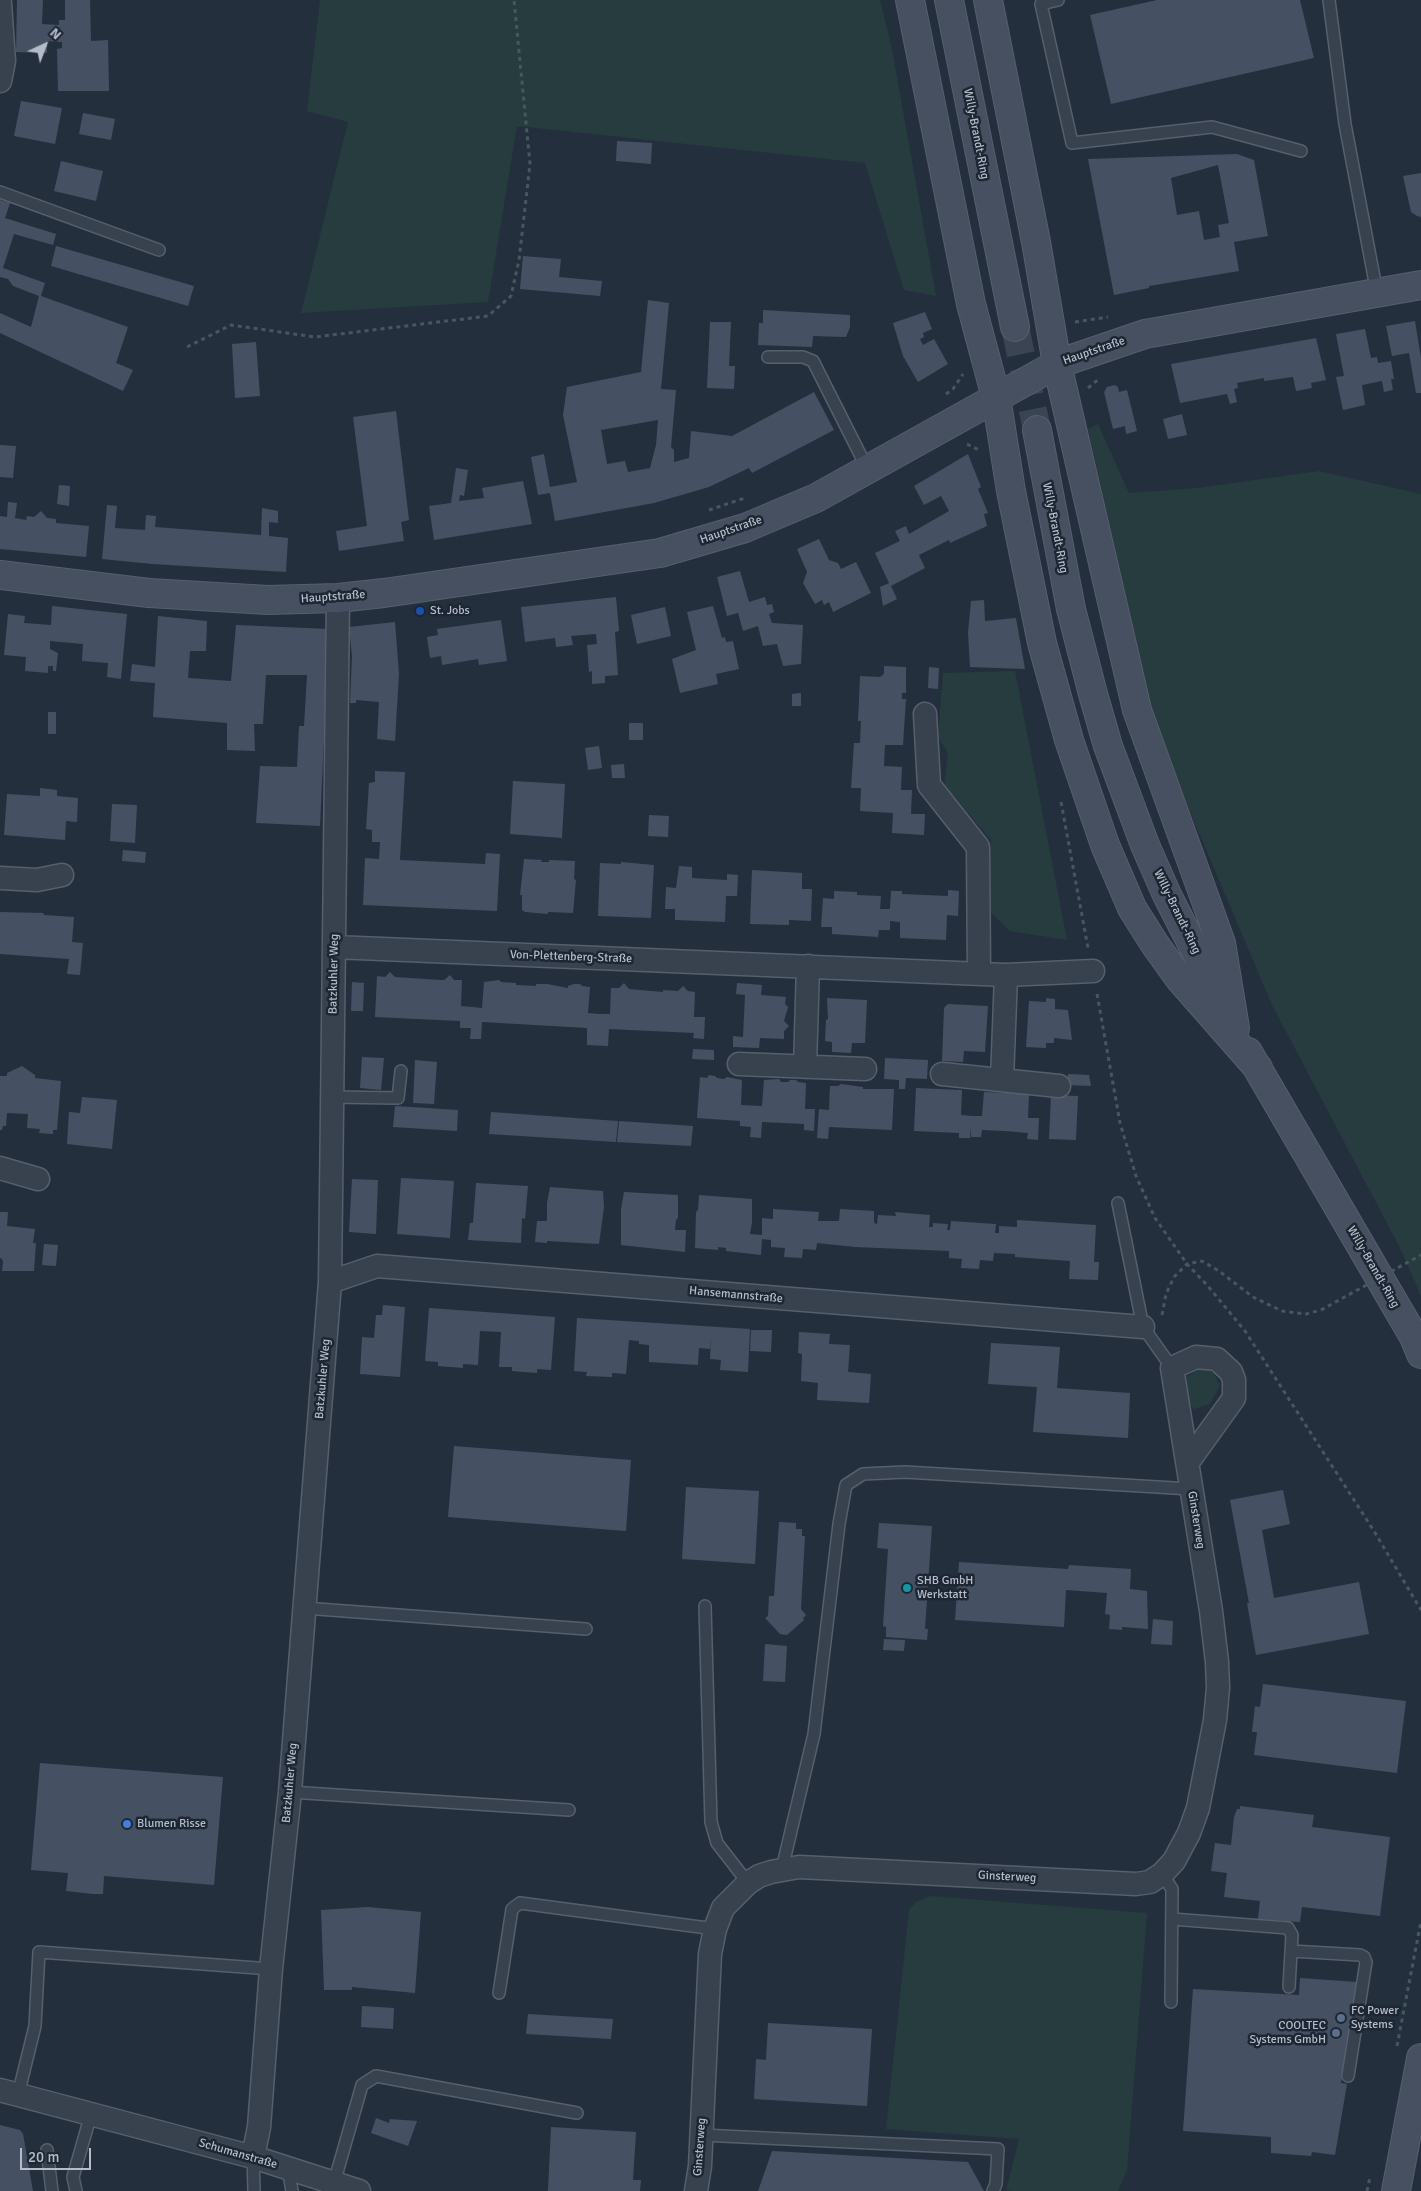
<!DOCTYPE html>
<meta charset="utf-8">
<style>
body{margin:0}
#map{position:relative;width:1421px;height:2191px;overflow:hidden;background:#242f3e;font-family:Signika,sans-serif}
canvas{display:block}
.north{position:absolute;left:20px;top:20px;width:50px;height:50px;-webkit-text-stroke:4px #1d2633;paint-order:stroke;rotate:43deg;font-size:14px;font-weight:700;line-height:20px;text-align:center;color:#b4bcc9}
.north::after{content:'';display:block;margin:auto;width:18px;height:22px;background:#b4bcc9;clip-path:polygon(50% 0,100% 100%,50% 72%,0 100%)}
.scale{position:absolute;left:20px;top:2148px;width:71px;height:22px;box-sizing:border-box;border:2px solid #b4bcc9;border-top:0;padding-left:6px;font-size:15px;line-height:18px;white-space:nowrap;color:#b4bcc9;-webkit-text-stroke:4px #1d2633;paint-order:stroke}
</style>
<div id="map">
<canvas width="1421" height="2191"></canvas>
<div class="north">N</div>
<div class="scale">20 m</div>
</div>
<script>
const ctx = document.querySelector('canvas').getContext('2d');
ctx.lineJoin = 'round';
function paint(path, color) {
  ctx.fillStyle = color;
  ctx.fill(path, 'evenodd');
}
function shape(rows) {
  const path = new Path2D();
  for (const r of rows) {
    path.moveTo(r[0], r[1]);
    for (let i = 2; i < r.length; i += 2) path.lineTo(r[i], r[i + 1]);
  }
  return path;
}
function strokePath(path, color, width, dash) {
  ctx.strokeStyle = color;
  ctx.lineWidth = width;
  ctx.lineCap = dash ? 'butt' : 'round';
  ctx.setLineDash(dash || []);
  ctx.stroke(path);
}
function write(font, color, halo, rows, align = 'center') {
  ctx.font = font + ' Signika,sans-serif';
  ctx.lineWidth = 5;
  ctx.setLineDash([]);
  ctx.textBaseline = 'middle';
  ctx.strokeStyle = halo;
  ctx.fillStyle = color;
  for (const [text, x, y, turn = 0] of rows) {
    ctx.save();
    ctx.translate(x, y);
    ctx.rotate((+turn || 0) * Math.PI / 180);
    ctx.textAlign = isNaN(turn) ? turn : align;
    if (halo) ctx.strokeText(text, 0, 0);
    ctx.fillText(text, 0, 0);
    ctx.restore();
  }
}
const green = shape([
 [320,0,880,0,892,49,936,296,904,290,865,163,517,126,488,302,301,313,348,122,307,111],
 [1098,424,1129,493,1198,488,1319,471,1421,494,1421,1296,1399,1246,1272,1005,1157,734,1088,429],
 [1015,671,1067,940,1010,931,987,909,991,840,944,785,948,753,938,737,943,673],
 [1199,1369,1207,1369,1214,1373,1220,1386,1210,1404,1194,1409,1191,1406,1185,1385,1187,1377],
 [930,1896,1147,1913,1127,2170,1118,2191,1011,2191,1006,2190,1019,2139,886,2129,909,1910,916,1902]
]);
const building = shape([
 [17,0,43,0,42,24,59,25,59,20,65,20,65,0,90,0,91,41,108,40,109,91,58,91,57,49,62,48,62,42,47,41,47,53,16,52],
 [1157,0,1300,0,1314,58,1111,104,1090,15],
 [21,101,62,108,55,144,14,136],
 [83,113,115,119,111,140,79,134],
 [617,141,652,143,651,164,616,161],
 [1237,154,1254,160,1268,236,1234,242,1239,271,1149,286,1149,288,1114,295,1088,159],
 [1218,165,1229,223,1218,225,1220,237,1204,240,1199,211,1177,215,1171,178],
 [61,161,103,171,96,201,54,191],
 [1421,173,1421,217,1417,216,1411,212,1403,176],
 [0,200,10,203,5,218,56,234,53,245,14,234,3,268,45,283,41,296,128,327,116,363,133,370,123,391,0,333,0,313,31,327,39,296,13,286,8,279,0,277],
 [56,246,194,286,188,306,51,266],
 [523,256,561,259,559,277,602,281,600,296,520,289],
 [648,300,669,303,661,389,676,390,671,447,674,450,674,462,689,458,691,431,732,436,814,392,834,430,752,473,749,468,709,487,654,503,555,521,550,493,538,495,531,457,544,454,550,487,577,482,563,415,567,387,641,372],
 [658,420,656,445,650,468,628,472,625,461,607,464,601,430],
 [763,310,850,315,850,327,846,337,813,336,812,347,758,345,759,323,763,323],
 [925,312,932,329,923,333,924,337,920,339,923,345,934,339,948,364,918,382,903,356,893,323],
 [1415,321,1421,358,1421,393,1416,393,1409,353,1392,356,1386,326],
 [710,322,731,322,729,366,735,366,734,389,707,388],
 [1365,329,1371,358,1377,357,1378,363,1391,361,1394,379,1391,379,1393,390,1384,392,1382,381,1362,385,1365,405,1343,410,1336,377,1344,376,1336,334],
 [1316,338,1326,380,1311,383,1312,388,1296,391,1293,377,1264,381,1264,378,1237,383,1238,388,1234,389,1237,402,1230,404,1227,394,1180,403,1171,364],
 [256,342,260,396,235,398,232,344],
 [1115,385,1118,387,1119,392,1127,390,1137,431,1126,434,1125,426,1113,429,1104,392,1107,387],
 [396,411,409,520,401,522,404,541,339,551,336,531,367,526,353,417],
 [1182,414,1187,435,1168,439,1163,419],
 [0,445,16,446,13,478,0,477],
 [968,454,981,487,978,489,988,513,984,514,987,526,950,543,949,540,919,555,925,568,891,586,897,599,883,606,880,587,889,583,875,553,900,541,895,531,906,526,909,534,949,511,941,496,924,505,914,486],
 [456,468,468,470,464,496,460,495,459,501,484,498,482,488,523,481,532,524,434,540,429,506,451,503],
 [59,485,70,486,69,506,57,504],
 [8,502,17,503,15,518,26,520,27,516,34,517,41,511,47,518,56,519,56,523,89,526,86,557,0,549,0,516,7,517],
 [107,505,117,506,115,528,145,530,146,515,156,516,155,527,261,535,262,508,278,511,278,523,269,522,269,536,288,538,286,572,152,564,102,559],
 [819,539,829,560,838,563,841,569,856,562,871,593,833,612,829,602,824,605,822,600,815,604,803,583,807,572,797,549],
 [740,571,749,602,765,597,767,605,772,604,774,612,769,614,772,623,803,625,801,664,783,666,777,644,763,646,758,626,743,631,738,613,727,616,717,577],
 [616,597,619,631,615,632,618,675,605,676,605,683,592,684,592,671,589,672,587,645,597,644,596,634,571,636,573,645,556,647,555,638,525,642,521,607],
 [984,600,985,621,1016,618,1025,669,970,667,968,633,971,601],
 [52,606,127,614,121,679,107,677,108,663,82,661,83,644,50,641,50,649,58,653,56,671,53,671,53,666,48,666,48,673,25,671,26,657,4,655,8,614,25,616,24,623,51,625],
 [713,606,722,638,725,637,726,642,733,641,739,669,716,674,718,684,680,693,672,659,696,650,687,612],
 [665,607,671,636,637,644,631,615],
 [158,616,207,621,206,651,190,651,188,678,231,681,236,625,329,629,320,826,256,823,260,766,297,767,299,726,304,726,307,675,266,675,263,724,254,724,255,751,227,750,227,723,153,717,155,683,130,681,132,664,155,667],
 [501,620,507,661,479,665,478,659,442,665,441,656,430,658,427,637,438,635,437,629],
 [395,622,399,674,395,741,377,739,379,702,356,700,356,703,350,703,352,656,349,627],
 [884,666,906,667,906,693,902,693,902,699,906,699,903,745,885,745,884,766,902,767,901,790,912,790,911,814,925,814,924,835,892,833,893,813,860,811,861,788,851,788,854,743,860,743,861,721,858,721,860,676,880,677,884,674],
 [929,667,939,668,938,689,928,688],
 [801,693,801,706,792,706,792,694],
 [48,712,56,712,56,734,48,734],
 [629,723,643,723,643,740,629,740],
 [599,746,602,768,588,770,585,748],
 [624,764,625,778,612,778,611,765],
 [375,771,405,772,400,860,485,864,486,853,500,854,497,911,363,905,365,858,379,859,380,842,372,842,372,830,366,829,369,783,375,782],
 [513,781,565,784,562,838,510,834],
 [40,788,57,790,57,796,78,798,77,822,66,821,65,840,4,835,7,794,40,796],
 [112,804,137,805,135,843,110,841],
 [649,815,669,816,668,837,648,836],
 [123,850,146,852,145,863,122,861],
 [524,859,542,860,541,862,549,862,549,860,575,861,574,879,576,880,573,913,548,912,548,914,525,912,522,910,522,895,520,895],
 [621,862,654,865,651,918,598,916,600,863,621,864],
 [679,866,692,867,692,878,727,880,727,874,738,875,737,896,726,896,725,922,675,920,675,909,665,909,666,887,676,888],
 [752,870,802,873,802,889,812,889,811,921,789,920,789,925,750,924],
 [948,890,959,891,958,916,947,915,946,940,900,938,900,922,890,921,890,930,879,930,878,937,832,934,832,927,821,927,823,898,834,899,834,891,857,892,857,895,881,896,880,909,890,909,891,891,902,891,902,894,948,896],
 [0,912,43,913,44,915,74,917,72,942,83,943,80,975,67,974,69,959,0,954],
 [390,972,395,977,441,980,444,980,450,975,454,980,462,980,461,1006,472,1007,482,1008,484,982,499,980,501,982,516,983,516,985,536,986,536,984,547,984,568,988,568,986,574,984,580,984,582,986,590,987,588,1013,599,1014,610,1014,611,988,619,988,624,983,629,989,663,992,663,990,678,991,683,986,688,991,695,992,694,1017,705,1017,704,1039,693,1038,694,1033,609,1029,608,1046,587,1045,587,1028,482,1022,481,1039,470,1039,471,1028,460,1028,460,1021,375,1017,377,976,385,977],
 [352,982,364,983,363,1011,351,1011],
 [737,983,762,985,761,995,786,997,785,1004,788,1007,784,1021,789,1026,784,1031,784,1039,760,1038,759,1048,733,1047,733,1036,743,1037,745,995,736,994],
 [827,998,867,1000,865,1043,852,1043,851,1053,832,1052,832,1042,825,1041,826,1020,828,1019],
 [1046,998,1055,999,1055,1009,1068,1010,1072,1040,1054,1038,1054,1043,1046,1043,1046,1048,1026,1047,1029,1001,1046,1002],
 [948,1004,988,1006,985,1052,964,1051,963,1062,942,1061,944,1008],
 [693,1049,714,1050,714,1060,692,1059],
 [362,1057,384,1058,381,1090,360,1088],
 [885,1058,928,1060,927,1079,906,1078,905,1089,899,1089,899,1080,884,1079],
 [415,1060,437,1062,434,1104,413,1103],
 [22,1066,35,1075,35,1078,61,1081,57,1130,53,1130,53,1134,39,1133,40,1129,27,1128,28,1114,7,1113,6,1126,3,1126,2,1130,0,1130,0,1076,7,1076,7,1073],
 [1068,1074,1089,1075,1091,1086,1067,1085],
 [709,1075,715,1076,717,1078,724,1079,727,1077,742,1080,741,1105,762,1106,764,1080,779,1079,781,1082,788,1082,790,1080,796,1080,798,1082,806,1083,805,1109,815,1109,814,1131,804,1130,804,1124,762,1122,761,1138,750,1137,751,1127,740,1126,740,1121,697,1118,700,1077,707,1078],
 [841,1084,863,1087,863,1089,894,1089,892,1130,829,1127,828,1139,817,1138,819,1109,829,1110,830,1086,838,1086],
 [916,1088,962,1090,961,1115,972,1116,982,1116,984,1092,1029,1094,1028,1118,1039,1118,1038,1140,1027,1139,1028,1133,1005,1131,982,1130,981,1137,971,1137,971,1127,970,1138,959,1138,959,1133,914,1131],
 [1051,1095,1078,1096,1076,1140,1049,1139],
 [82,1097,117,1100,112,1149,67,1144,69,1112,80,1113],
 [395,1106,458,1110,457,1131,393,1127],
 [491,1112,618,1121,616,1142,489,1134],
 [619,1121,693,1126,691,1146,617,1142],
 [401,1178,454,1181,450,1238,397,1234],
 [352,1179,378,1180,376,1234,349,1232],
 [476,1183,528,1186,525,1219,522,1218,521,1243,468,1240,470,1223,473,1223],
 [550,1187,603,1191,604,1207,599,1244,547,1241,547,1243,535,1242,537,1221,547,1221,547,1203],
 [624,1192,678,1195,678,1218,676,1220,675,1230,686,1230,685,1252,621,1245,621,1209],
 [699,1195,752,1199,752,1222,750,1234,762,1235,762,1218,773,1219,773,1209,819,1212,818,1221,839,1221,840,1209,874,1211,874,1223,877,1224,878,1215,896,1216,895,1212,930,1215,929,1227,933,1227,933,1223,948,1224,947,1230,950,1230,951,1221,996,1224,995,1233,999,1233,999,1226,1017,1227,1017,1220,1096,1225,1094,1262,1099,1262,1098,1280,1069,1279,1070,1261,1015,1257,1015,1254,994,1253,993,1261,980,1260,979,1269,961,1268,962,1259,949,1258,949,1251,855,1247,817,1243,816,1250,803,1249,802,1258,784,1257,785,1248,771,1247,771,1240,762,1239,761,1255,726,1251,726,1248,718,1247,718,1250,695,1248,696,1212,698,1210],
 [0,1212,8,1212,7,1226,35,1229,33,1243,36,1243,34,1271,2,1271,3,1262,2,1259,0,1258],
 [44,1244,58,1245,56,1266,42,1265],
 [383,1305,405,1307,400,1377,360,1374,362,1337,374,1338,376,1315,382,1315],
 [429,1308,555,1317,551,1370,537,1369,537,1373,512,1371,512,1367,499,1367,501,1332,480,1331,478,1365,463,1364,463,1368,438,1366,438,1362,425,1361],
 [577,1318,750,1329,748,1372,720,1370,721,1360,710,1359,711,1336,710,1349,699,1348,698,1365,649,1362,649,1345,639,1344,639,1341,629,1340,626,1374,612,1373,612,1377,586,1376,587,1372,574,1371],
 [751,1330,772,1330,771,1352,750,1351],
 [799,1332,830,1334,829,1344,850,1345,848,1372,871,1374,869,1403,817,1400,818,1383,801,1381,802,1354,798,1353],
 [991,1343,1060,1347,1057,1388,1130,1393,1128,1438,1033,1432,1037,1387,988,1384],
 [454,1446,631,1460,626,1531,448,1517],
 [686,1487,759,1491,755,1564,682,1559],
 [1283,1490,1290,1524,1262,1530,1274,1598,1359,1582,1369,1634,1256,1655,1247,1603,1249,1603,1230,1500],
 [779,1522,796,1523,796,1529,802,1529,802,1536,805,1536,801,1609,806,1615,803,1618,804,1620,787,1635,780,1634,765,1618,768,1616,769,1596,774,1596],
 [879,1523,932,1526,925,1629,928,1629,927,1640,886,1637,886,1627,883,1626,888,1549,877,1548],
 [959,1562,1068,1569,1069,1565,1131,1569,1130,1589,1147,1591,1148,1629,1122,1627,1122,1630,1109,1629,1110,1615,1105,1614,1107,1593,1066,1590,1064,1627,955,1620],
 [1153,1619,1173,1621,1172,1645,1151,1644],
 [884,1639,905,1640,904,1651,883,1650],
 [765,1644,787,1646,785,1682,763,1681],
 [1263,1684,1406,1701,1397,1773,1254,1755,1257,1732,1252,1732,1255,1706,1260,1707],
 [40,1763,223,1777,214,1885,104,1876,103,1894,93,1894,66,1891,68,1873,31,1870],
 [1240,1806,1314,1815,1312,1827,1390,1837,1380,1916,1302,1907,1300,1922,1258,1919,1260,1901,1224,1897,1227,1873,1211,1871,1215,1843,1231,1845,1234,1817,1237,1809,1240,1809],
 [368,1907,421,1912,415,1993,352,1987,352,1990,324,1990,321,1910],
 [1300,1978,1357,1982,1341,2083,1347,2084,1335,2155,1312,2152,1311,2156,1271,2153,1271,2137,1183,2131,1193,1989,1299,1995],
 [362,2006,394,2008,393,2029,361,2027],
 [528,2014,613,2019,611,2039,526,2034],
 [768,2023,872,2029,867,2106,754,2099,756,2059,766,2060],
 [376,2118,389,2123,390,2119,417,2121,408,2146,371,2133],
 [0,2125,20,2130,23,2134,33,2191,0,2191],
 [551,2127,636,2132,633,2180,641,2180,640,2191,548,2191],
 [772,2151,968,2162,984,2191,758,2191]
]);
const secondaryTunnel = shape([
 [1015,327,1037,430]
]);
const path = shape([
 [1075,322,1108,317],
 [187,347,231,325,315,337,488,316,511,296,519,260,530,164,514,0],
 [1088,388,1100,378],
 [946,394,953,389,963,374],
 [967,444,979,450],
 [709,510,745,498],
 [1061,802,1088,948],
 [1097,994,1120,1123,1136,1176,1155,1218,1187,1264,1207,1285,1245,1331,1374,1531,1421,1610],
 [1162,1315,1166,1294,1174,1277,1187,1264,1202,1261,1219,1271,1253,1297,1282,1311,1306,1314,1321,1310],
 [1397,2046,1421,1921],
 [1367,2191,1370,2177]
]);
const lane = shape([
 [1058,0,1041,4,1072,143,1212,127,1301,151],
 [1329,0,1345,124,1377,293],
 [0,192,159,250],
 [768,357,803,357,813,361,868,470],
 [332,1097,398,1098,401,1071],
 [1118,1203,1143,1327,1172,1368],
 [705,1606,711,1822,717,1843,748,1883],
 [304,1608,586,1629],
 [290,1792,569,1810],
 [782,1869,814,1734,839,1524,846,1485,863,1474,905,1472,1191,1489],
 [1162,1874,1172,1889,1171,2002],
 [1172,1919,1288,1928,1292,1935,1289,1987],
 [1291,1951,1360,1955,1364,1957,1366,1962,1348,2076],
 [499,1993,512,1909,520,1903,715,1929],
 [18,2095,35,2026,39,1952,271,1969],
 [701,2135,998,2149,996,2184,993,2191],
 [47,2150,52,2191],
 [253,2157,254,2191],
 [288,2168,292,2191],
 [334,2183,362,2085,376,2076,577,2113],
 [76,2191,73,2177,91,2114]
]);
const street = shape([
 [0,3,4,61,0,81],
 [925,714,929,785,978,847,979,973],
 [0,878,37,880,62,875],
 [334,947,1006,975,1093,971],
 [739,1064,865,1069],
 [805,1067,808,966],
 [942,1074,1059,1086],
 [1002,1080,1006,975],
 [0,1168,38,1179],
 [330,1282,377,1266,1143,1327],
 [0,2090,253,2157,359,2191],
 [253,2157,259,2127,271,1969,290,1792,330,1282,338,598],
 [696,2191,700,2166,710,1954,715,1929,723,1908,748,1883,759,1876,771,1872,799,1867,1136,1884,1150,1882,1162,1874,1174,1861,1189,1833,1198,1808,1215,1720,1218,1688,1217,1662,1211,1611,1172,1368,1196,1357,1217,1359,1231,1372,1234,1380,1234,1398,1188,1462]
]);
const secondary = shape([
 [910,0,971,304,996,397,1011,491,1042,643,1069,740,1105,845,1132,908,1154,943,1179,978,1258,1068],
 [949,0,1015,327],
 [988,0,1036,242,1057,364,1137,710,1221,943,1235,1028],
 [1037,430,1071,609,1093,694,1108,746,1145,845,1167,895,1223,1005],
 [0,575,149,593,268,600,338,598,384,593,660,553,745,528,816,498,1057,364,1145,334,1421,285],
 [1248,1052,1414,1337,1421,1354],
 [1396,2191,1421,2058]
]);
const pathBridge = shape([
 [1321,1310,1421,1255]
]);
const markers = [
 [420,611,5,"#1a4fb4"],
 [907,1588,5,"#0f9aa8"],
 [127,1824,5,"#3f7fe0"],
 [1341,2018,5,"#5c6f8a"],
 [1336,2033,5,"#5c6f8a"]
];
const streetNames = [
 ["Willy-Brandt-Ring",976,134,79],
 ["Hauptstraße",1094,351,-19],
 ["Willy-Brandt-Ring",1055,528,79],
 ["Hauptstraße",731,530,-19],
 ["Hauptstraße",333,597,-4],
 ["Willy-Brandt-Ring",1177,912,64],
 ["Von-Plettenberg-Straße",571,957,2],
 ["Batzkuhler Weg",334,974,-89],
 ["Willy-Brandt-Ring",1373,1267,60],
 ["Hansemannstraße",736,1295,5],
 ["Batzkuhler Weg",323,1379,-85],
 ["Ginsterweg",1196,1520,81],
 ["Batzkuhler Weg",290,1783,-85],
 ["Ginsterweg",1007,1877,3],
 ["Ginsterweg",700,2147,-86],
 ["Schumanstraße",238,2154,16]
];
const poiNames = [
 ["St. Jobs",430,611],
 ["SHB GmbH",917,1581],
 ["Werkstatt",917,1595],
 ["Blumen Risse",137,1824],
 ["FC Power",1351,2011],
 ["Systems",1351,2025],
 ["COOLTEC",1326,2026,"right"],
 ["Systems GmbH",1326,2040,"right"]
];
paint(green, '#263c3f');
paint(building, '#455162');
strokePath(secondaryTunnel, '#3a4453', 28, [28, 14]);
strokePath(lane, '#565f6c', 14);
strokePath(street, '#565f6c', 25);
strokePath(secondary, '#565f6c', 30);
strokePath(path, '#44595c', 3, [4, 4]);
strokePath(lane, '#38414e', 11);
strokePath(street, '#38414e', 22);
strokePath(secondary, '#465061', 28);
strokePath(pathBridge, '#44595c', 3, [4, 4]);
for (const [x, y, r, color] of markers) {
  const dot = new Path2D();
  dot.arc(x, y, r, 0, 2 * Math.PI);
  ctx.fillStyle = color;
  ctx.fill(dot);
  strokePath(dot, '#1d2633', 2);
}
write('12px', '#b4bcc9', '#1d2633', streetNames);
write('12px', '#b4bcc9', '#1d2633', poiNames, 'left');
</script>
